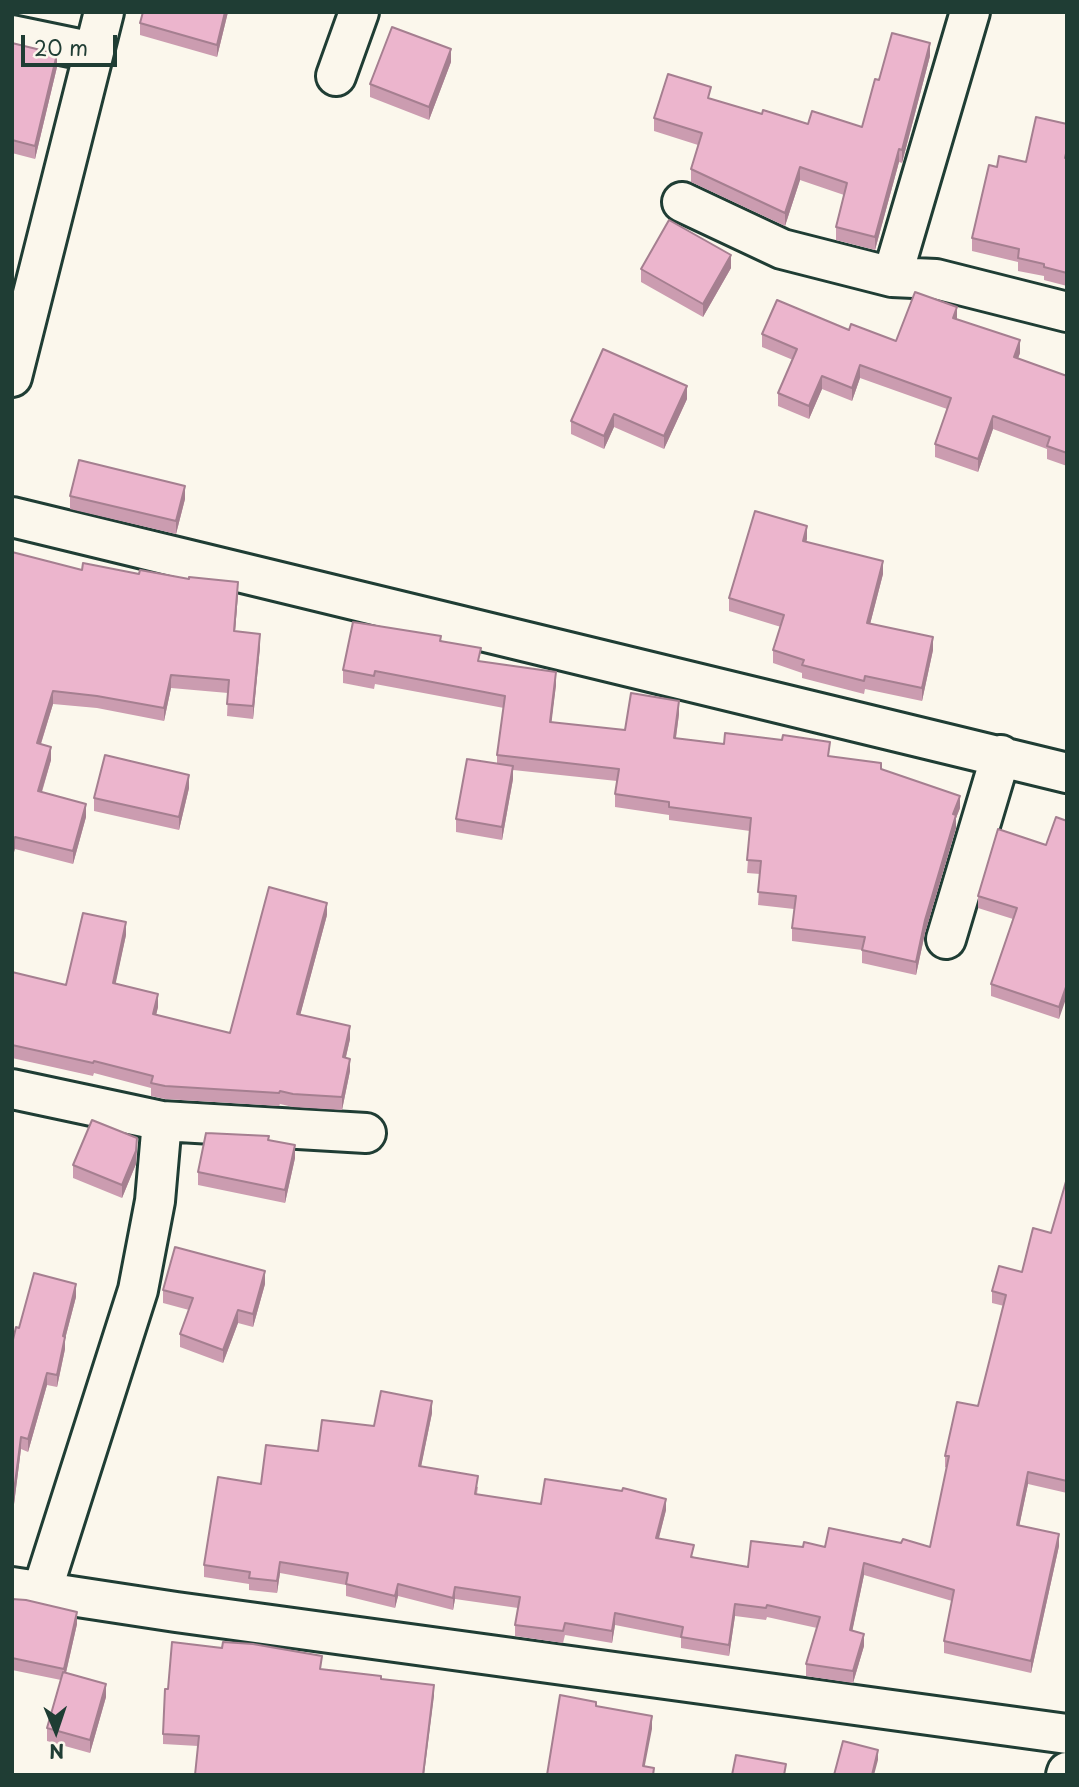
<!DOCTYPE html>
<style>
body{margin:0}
#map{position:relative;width:1079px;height:1787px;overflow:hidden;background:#fbf7ec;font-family:"Playpen Sans",sans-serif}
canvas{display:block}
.frame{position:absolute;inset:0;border:14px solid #1f3d34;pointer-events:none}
.north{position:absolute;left:21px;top:1696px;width:70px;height:70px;-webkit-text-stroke:5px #fbf7ec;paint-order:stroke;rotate:178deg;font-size:19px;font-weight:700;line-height:28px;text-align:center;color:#1f3d34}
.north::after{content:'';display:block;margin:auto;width:24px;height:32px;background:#1f3d34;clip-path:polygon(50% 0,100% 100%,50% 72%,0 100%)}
.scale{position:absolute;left:21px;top:35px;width:96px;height:32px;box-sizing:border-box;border:4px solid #1f3d34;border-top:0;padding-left:9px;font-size:21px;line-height:24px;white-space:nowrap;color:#1f3d34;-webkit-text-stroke:5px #fbf7ec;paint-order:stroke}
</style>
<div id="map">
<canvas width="1079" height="1787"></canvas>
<div class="frame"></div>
<div class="north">N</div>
<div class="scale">20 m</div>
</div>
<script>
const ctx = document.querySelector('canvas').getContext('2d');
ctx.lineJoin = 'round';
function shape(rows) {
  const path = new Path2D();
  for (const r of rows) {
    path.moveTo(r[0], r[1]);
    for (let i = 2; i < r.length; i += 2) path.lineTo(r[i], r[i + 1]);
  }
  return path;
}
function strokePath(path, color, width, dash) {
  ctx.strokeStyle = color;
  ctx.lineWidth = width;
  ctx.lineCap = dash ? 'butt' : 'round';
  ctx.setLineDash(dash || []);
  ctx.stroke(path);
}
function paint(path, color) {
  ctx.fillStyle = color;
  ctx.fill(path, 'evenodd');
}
const minor = shape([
 [970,12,892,277,936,279,1067,312],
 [12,35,94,52],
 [336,76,359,12],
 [682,202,782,249,892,277],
 [12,377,104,12],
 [12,517,1067,773],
 [946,939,1001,755],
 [12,1089,162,1121,155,1201,138,1290,42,1591],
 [162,1121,366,1133],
 [12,1587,176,1612,1067,1734],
 [1066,1775,1067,1772]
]);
const wall = shape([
 [143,12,228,12,217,57,140,35,140,23],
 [12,43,57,67,35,159,12,153],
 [930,56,902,163,899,162,875,250,836,240,836,227,844,195,800,180,785,226,691,182,691,169,698,145,654,131,654,118,711,99,762,114,808,124,862,127,879,80],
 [451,62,429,120,370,97,370,84],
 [1067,124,1067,286,1044,280,1044,276,1018,271,1018,262,972,251,972,238,997,167,1026,162],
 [731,268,703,317,641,282,641,269],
 [957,319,1020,353,1018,358,1067,376,1067,466,1047,459,1047,449,993,429,978,472,935,457,935,444,947,409,860,378,852,401,822,389,809,419,778,406,778,393,793,360,762,347,762,334,849,330,896,341],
 [687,399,664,449,614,427,604,449,571,434,571,421],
 [70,496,185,499,176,534,70,509],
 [807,539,806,541,883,574,870,624,933,650,922,701,865,689,864,694,802,678,802,673,773,663,773,650,781,627,729,611,729,598],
 [12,552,82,570,238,594,235,632,260,647,253,719,227,716,228,693,171,688,164,721,97,708,53,704,41,744,51,760,42,792,86,817,73,864,15,849],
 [441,641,481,662,556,685,551,722,625,730,679,714,676,738,830,756,881,769,960,808,956,818,956,828,925,933,916,975,862,963,862,950,792,941,792,928,794,909,758,905,760,874,747,873,750,831,669,820,669,815,615,807,615,794,617,781,513,770,513,779,502,840,456,832,456,819,497,764,497,755,504,708,375,684,374,689,343,683,343,670],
 [189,788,179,830,94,811,94,798],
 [1067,821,1059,1019,991,996,991,984,1013,919,978,908,978,896,1046,845],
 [327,915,300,1015,350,1039,346,1057,350,1071,342,1110,293,1107,280,1104,279,1106,165,1099,151,1096,151,1088,94,1073,93,1076,12,1058,12,972,66,985,126,935,115,984,158,1007,156,1015,230,1033],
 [269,1140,295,1158,285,1203,198,1185,198,1172],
 [137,1151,136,1164,122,1198,73,1178,73,1165],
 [1067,1178,1067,1493,1028,1484,1019,1526,1059,1546,1031,1673,944,1653,944,1641,952,1601,864,1575,852,1631,864,1646,853,1683,806,1676,806,1664,817,1628,767,1617,766,1620,735,1616,729,1656,681,1648,681,1638,615,1625,612,1643,565,1635,563,1643,515,1636,515,1625,518,1608,455,1599,453,1610,398,1596,395,1608,346,1596,346,1585,280,1573,277,1593,249,1590,249,1584,204,1577,204,1565,261,1484,318,1451,374,1426,432,1413,421,1466,478,1487,477,1494,541,1504,666,1510,659,1538,694,1557,748,1567,803,1547,825,1547,901,1543,930,1547,947,1468,945,1467,945,1456,978,1406,1004,1306,992,1303,992,1291,1022,1272,1051,1233],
 [265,1284,253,1327,238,1323,223,1363,180,1347,180,1334,189,1310,163,1303,163,1290],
 [76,1297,65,1339,65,1349,57,1387,47,1385,28,1452,21,1449,13,1512,12,1512,12,1344,19,1328],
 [12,1599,77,1624,66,1673,106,1697,90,1753,47,1741,47,1728,61,1680,12,1670],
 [322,1669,381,1680,434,1696,198,1746,163,1744,163,1734]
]);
const shadedWall = shape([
 [225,12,228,12,217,57,217,45],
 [930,43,930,56,902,163,902,150],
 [451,49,451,62,429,120,429,107],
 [57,54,57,67,35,159,35,146],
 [899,149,899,162,875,250,875,237],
 [800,167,800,180,785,226,785,213],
 [731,255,731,268,703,317,703,304],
 [957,307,957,320,953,318],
 [1020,340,1020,353,1014,370,1014,357],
 [860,365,860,378,852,401,852,388],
 [822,376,822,389,809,419,809,406],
 [687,386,687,399,664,449,664,436],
 [614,414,614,427,604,449,604,436],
 [993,416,993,429,978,472,978,459],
 [185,486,185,499,176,534,176,521],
 [807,526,807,539,803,554,803,541],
 [883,561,883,574,867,636,867,623],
 [238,582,238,594,234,644,234,631],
 [260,634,260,647,253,719,253,706],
 [933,637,933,650,922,701,922,688],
 [556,672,556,685,550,735,550,722],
 [171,675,171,688,164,721,164,708],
 [53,691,53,704,37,756,37,743],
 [679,701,679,714,674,751,674,738],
 [51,747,51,760,38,804,38,791],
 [513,766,513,779,502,840,502,827],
 [189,775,189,788,179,830,179,817],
 [960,796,960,808,956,818,956,828,925,933,916,975,916,962,925,920,953,814],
 [86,804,86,817,73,864,73,851],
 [15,837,15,849,12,859,12,846],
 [327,903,327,915,297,1027,297,1014],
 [126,922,126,935,113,996,113,983],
 [1067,984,1067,996,1059,1019,1059,1007],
 [158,994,158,1007,153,1027,153,1014],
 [350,1026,350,1039,343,1069,343,1057],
 [350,1059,350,1071,342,1110,342,1097],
 [137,1138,136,1164,122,1198,122,1185],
 [295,1145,295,1158,285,1203,285,1190],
 [265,1271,265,1284,253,1327,253,1314],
 [76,1284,76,1297,65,1339,65,1349,57,1387,57,1375,63,1336],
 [238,1310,238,1323,223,1363,223,1350],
 [47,1373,47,1385,28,1452,28,1439],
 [432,1401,432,1413,419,1477,419,1466],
 [21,1437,21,1449,13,1512,13,1499],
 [1028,1472,1028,1484,1017,1537,1017,1525],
 [666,1499,666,1510,656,1549,656,1538],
 [1059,1534,1059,1546,1031,1673,1031,1661],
 [280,1562,280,1573,277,1593,277,1581],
 [864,1563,864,1575,850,1642,850,1630],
 [398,1584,398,1596,395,1608,395,1596],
 [455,1587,455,1599,453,1610,453,1598],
 [735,1604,735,1616,729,1656,729,1645],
 [77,1612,77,1624,64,1681,64,1669],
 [615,1613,615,1625,612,1643,612,1631],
 [864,1634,864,1646,853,1683,853,1671],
 [106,1684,106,1697,90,1753,90,1740],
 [434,1685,434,1696,424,1775,423,1775],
 [652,1716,652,1729,643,1775,643,1766],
 [878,1750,878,1760,874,1775,872,1775]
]);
const building = shape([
 [143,12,225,12,217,45,140,23,143,12],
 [392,27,451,49,429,107,370,84,392,27],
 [892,33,930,43,902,150,899,149,875,237,836,227,847,183,800,167,785,213,691,169,702,133,654,118,668,74,711,87,708,98,762,114,763,110,808,124,812,111,862,127,875,79,879,80,892,33],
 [12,43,57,54,35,146,12,140,12,43],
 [1036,117,1067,124,1067,149,1065,158,1067,158,1067,273,1044,267,1044,264,1018,258,1019,249,972,238,989,165,997,167,999,156,1026,162,1036,117],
 [669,220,731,255,703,304,641,269,669,220],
 [915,292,957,307,953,318,1020,340,1014,357,1067,376,1067,453,1047,446,1050,437,993,416,978,459,935,444,951,398,860,365,852,388,822,376,809,406,778,393,797,349,762,334,777,300,849,330,851,324,896,341,915,292],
 [603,349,687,386,664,436,614,414,604,436,571,421,603,349],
 [79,460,185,486,176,521,70,496,79,460],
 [755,511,807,526,803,541,883,561,867,623,933,637,922,688,865,676,864,681,802,665,804,660,773,650,784,615,729,598,755,511],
 [12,552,82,570,83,563,139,574,140,570,189,579,189,577,238,582,234,631,260,634,253,706,227,704,229,680,171,675,164,708,97,696,53,691,37,743,51,747,38,791,86,804,73,851,15,837,12,846,12,552],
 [353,622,441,636,440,641,481,648,478,661,556,672,550,722,625,730,631,693,679,701,674,738,724,744,725,733,782,740,783,735,830,742,828,756,881,763,881,769,960,796,953,814,956,815,925,920,916,962,862,950,865,937,792,928,796,896,758,892,761,861,747,860,751,818,669,807,669,802,615,794,619,769,497,755,505,696,375,671,374,676,343,670,353,622],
 [105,755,189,775,179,817,94,798,105,755],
 [467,759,513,766,502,827,456,819,467,759],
 [1056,817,1067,821,1067,984,1059,1007,991,984,1017,908,978,896,998,829,1046,845,1056,817],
 [269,887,327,903,297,1014,350,1026,343,1057,350,1059,342,1097,293,1094,280,1091,279,1093,165,1086,151,1083,153,1076,94,1061,93,1063,12,1045,12,972,66,985,83,913,126,922,113,983,158,994,153,1014,230,1033,269,887],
 [92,1120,137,1138,136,1151,122,1185,73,1165,92,1120],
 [206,1133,269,1136,268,1140,295,1145,285,1190,198,1172,206,1133],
 [1067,1178,1067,1481,1028,1472,1017,1525,1059,1534,1031,1661,944,1641,954,1590,864,1563,850,1630,864,1634,853,1671,806,1664,820,1617,767,1605,766,1608,735,1604,729,1645,681,1637,683,1627,615,1613,612,1631,565,1623,563,1631,515,1625,520,1597,455,1587,453,1598,398,1584,395,1596,346,1584,348,1573,280,1562,277,1581,249,1578,250,1572,204,1565,218,1477,261,1484,266,1445,318,1451,322,1420,374,1426,381,1391,432,1401,419,1466,478,1476,475,1494,541,1504,545,1479,622,1491,623,1488,666,1499,656,1538,694,1545,691,1557,748,1567,751,1541,803,1547,804,1542,825,1547,829,1528,901,1543,903,1539,930,1547,949,1456,945,1456,957,1402,978,1406,1006,1295,992,1291,999,1266,1022,1272,1033,1228,1051,1233,1067,1178],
 [175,1247,265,1271,253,1314,238,1310,223,1350,180,1334,193,1298,163,1290,175,1247],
 [34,1273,76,1284,63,1336,65,1337,57,1375,47,1373,28,1439,21,1437,13,1499,12,1499,12,1344,16,1327,19,1328,34,1273],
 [12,1599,26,1600,77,1612,64,1669,12,1658,12,1599],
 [172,1642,222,1648,223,1642,253,1644,322,1656,320,1669,381,1676,381,1679,434,1685,423,1775,195,1775,199,1736,163,1734,165,1689,168,1689,172,1642],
 [63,1672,106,1684,90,1740,47,1728,63,1672],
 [560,1695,596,1702,596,1706,652,1716,643,1766,654,1768,653,1775,547,1775,560,1695],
 [843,1741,878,1750,872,1775,834,1775,843,1741],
 [736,1755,786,1764,784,1775,732,1775,736,1755]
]);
strokePath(minor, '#1f3d34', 44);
strokePath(minor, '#fbf7ec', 38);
paint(wall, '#cb9cb0');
paint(shadedWall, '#a57f90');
paint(building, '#ecb5cd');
strokePath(building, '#a57f90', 2);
</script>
